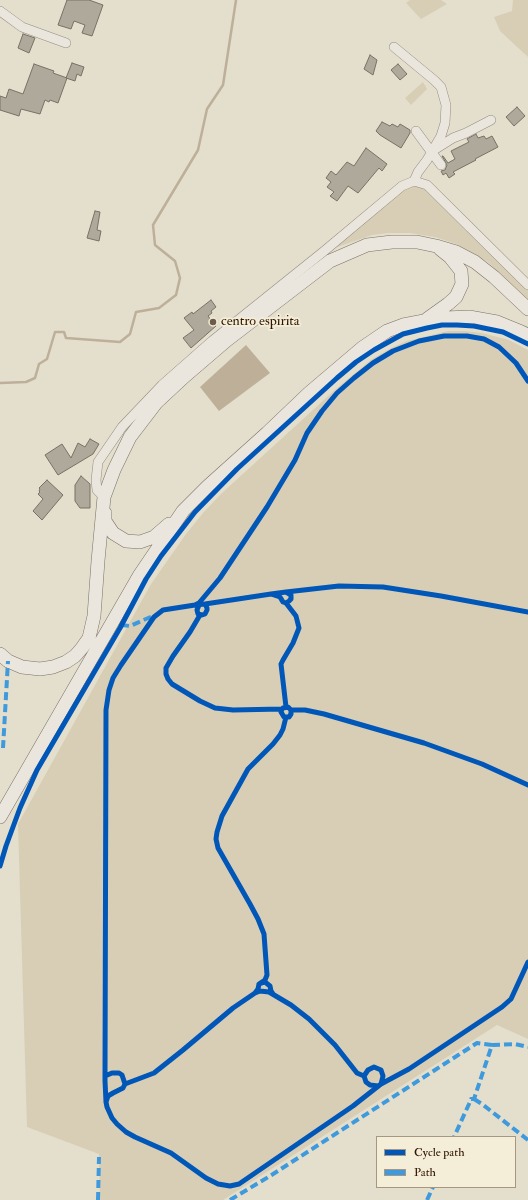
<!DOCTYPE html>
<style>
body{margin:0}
#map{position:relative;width:528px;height:1200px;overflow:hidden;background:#e4decd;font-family:"IM FELL Double Pica",serif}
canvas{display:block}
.legend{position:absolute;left:376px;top:1136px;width:140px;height:52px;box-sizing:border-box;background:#f4edd8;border:1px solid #a69782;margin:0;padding:5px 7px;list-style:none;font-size:12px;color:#301600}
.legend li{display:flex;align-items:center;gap:8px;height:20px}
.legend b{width:20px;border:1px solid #a69782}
</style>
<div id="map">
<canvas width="528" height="1200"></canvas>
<ul class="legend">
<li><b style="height:5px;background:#0057b8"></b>Cycle path</li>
<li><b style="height:5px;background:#3e9adc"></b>Path</li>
</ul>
</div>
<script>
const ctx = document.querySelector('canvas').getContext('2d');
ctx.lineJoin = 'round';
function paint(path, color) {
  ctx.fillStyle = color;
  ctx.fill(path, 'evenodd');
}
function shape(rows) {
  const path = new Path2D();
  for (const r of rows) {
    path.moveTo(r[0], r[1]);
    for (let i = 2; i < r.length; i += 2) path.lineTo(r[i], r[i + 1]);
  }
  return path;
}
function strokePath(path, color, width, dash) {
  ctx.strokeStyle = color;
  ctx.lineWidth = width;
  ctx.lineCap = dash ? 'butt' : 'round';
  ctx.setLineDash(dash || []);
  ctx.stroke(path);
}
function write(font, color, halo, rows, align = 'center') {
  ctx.font = font + ' "IM FELL Double Pica",serif';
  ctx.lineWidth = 3.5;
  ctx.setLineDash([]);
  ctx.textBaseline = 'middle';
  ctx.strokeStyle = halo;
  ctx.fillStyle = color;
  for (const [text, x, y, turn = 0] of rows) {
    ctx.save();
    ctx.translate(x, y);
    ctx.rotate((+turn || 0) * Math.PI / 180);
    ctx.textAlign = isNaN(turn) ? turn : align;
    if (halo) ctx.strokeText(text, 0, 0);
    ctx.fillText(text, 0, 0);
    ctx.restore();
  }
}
const green = shape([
 [410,0,441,0,447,4,421,19,406,3],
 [513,0,528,0,528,57,500,31,494,17,512,11],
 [423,82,427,89,411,105,405,98],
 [415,183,425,186,528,288,528,301,488,262,456,244,435,237,410,233,389,233,372,235,326,251,402,187],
 [448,331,465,331,482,333,509,340,528,350,528,1039,497,1025,223,1200,100,1200,99,1154,27,1127,18,824,151,584,186,534,203,513,222,493,337,388,372,359,393,347,407,341]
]);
const water = shape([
 [246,345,270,373,219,411,200,387]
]);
const stream = shape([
 [0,383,26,382,35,378,39,364,47,359,55,332,64,332,66,338,120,342,130,334,136,312,159,308,176,295,180,278,175,261,155,245,153,225,198,150,207,109,223,85,236,0]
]);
const building = shape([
 [67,0,89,0,103,5,92,36,82,33,85,25,74,21,71,29,58,25,67,0],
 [23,34,35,38,29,53,18,48,23,34],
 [370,55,377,60,373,75,364,69,370,55],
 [72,63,84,67,81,76,77,74,75,81,66,78,72,63],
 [34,64,54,71,53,73,67,78,58,103,50,100,49,102,45,100,40,114,21,109,19,116,0,110,0,96,6,98,9,89,23,94,34,64],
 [398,64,407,74,400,80,391,70,398,64],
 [517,107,525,116,514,126,506,117,517,107],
 [382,122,390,126,392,124,398,127,400,124,410,130,410,133,401,148,380,135,376,131,382,122],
 [476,134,478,138,484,136,486,139,492,136,498,147,475,159,476,160,453,172,455,174,449,178,446,173,443,175,441,171,445,170,447,165,442,156,443,156,448,163,455,159,451,151,469,142,467,139,476,134],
 [366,148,387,164,382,171,379,168,358,193,348,186,337,201,330,196,334,192,327,187,331,182,326,178,331,171,336,175,347,162,354,166,366,148],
 [95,211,100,212,97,230,101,231,99,241,87,238,95,211],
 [211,300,216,307,211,311,212,313,208,316,216,326,191,348,183,338,194,330,184,318,192,312,193,314,211,300],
 [90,439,99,444,93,454,58,475,45,455,62,444,71,458,78,443,85,447,90,439],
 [81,476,90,484,90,508,80,508,75,501,75,485,81,476],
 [47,480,63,495,42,520,33,511,43,499,38,494,40,492,39,491,40,489,39,488,47,480]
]);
const street = shape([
 [0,11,22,27,66,43],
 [394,47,434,80,441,87,446,105,445,123,441,136,427,160,418,172,414,181],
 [416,131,441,165],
 [434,150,453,138,466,133,491,120],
 [104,497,97,490,96,480,98,462,122,427,162,385,212,341,323,252,402,186,414,181,427,185,528,285]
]);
const secondary = shape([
 [427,319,448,304,456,297,462,284,461,271,450,257,440,249],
 [105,513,105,521,113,533,126,541,140,542,154,537,169,524],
 [0,654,8,661,22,667,40,669,53,667,66,662,75,656,82,648,89,638,94,616,98,561,104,497,114,470,130,437,156,403,185,376,227,340,330,261,367,245,392,242,417,242,436,246,456,252,475,262,494,277,528,309],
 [0,817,139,576,183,511,208,486,267,433,309,393,362,348,387,331,403,325,424,321,445,318,469,317,497,322,519,331,528,335]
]);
const quiet = shape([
 [121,625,130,626,155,615],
 [3,748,8,661],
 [492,1045,515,1044,528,1047],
 [474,1099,482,1104,528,1140],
 [98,1200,99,1157],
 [230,1200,270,1176,477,1043,492,1045,474,1099,471,1099,469,1104,454,1137],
 [427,1200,433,1187]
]);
const cycleway = shape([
 [286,592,339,586,383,587,441,596,528,612],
 [205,604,271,594,286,592,291,595,291,599,289,601,286,603,283,602,280,597,271,594],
 [195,605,199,603,220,578,267,507,295,460,307,433,322,411,337,393,354,378,373,363,393,351,419,341,444,336,467,336,484,339,499,347,516,363,528,381],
 [200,615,190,632,173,656,166,668,166,674,168,679,172,684,200,701,215,708,233,710,282,709,283,708,288,707,291,710,291,714,289,717,284,717,281,712,282,709],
 [286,707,281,664,283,660,293,643,299,628,296,616,286,603],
 [291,710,305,710,324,714,424,743,482,764,528,785],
 [0,866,6,846,20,808,37,770,120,628,146,579,161,556,195,512,237,469,337,378,356,362,374,350,403,334,427,328,442,325,457,325,474,326,503,332,528,344],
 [259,984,265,980,267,975,264,934,258,919,250,904,218,848,216,839,217,832,222,816,248,769,273,744,280,735,283,729,286,717],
 [273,994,271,991,270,986,265,982,259,984,258,989,255,993,260,991,269,992,291,1005,309,1019,335,1045,357,1073,364,1076],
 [105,1076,106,710,109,690,113,678,121,665,154,617,163,610,195,605,205,604,207,608,207,610,205,614,202,615,198,614,197,610,199,605],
 [125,1084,154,1073,183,1050,233,1008,255,993],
 [378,1086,370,1085,366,1082,364,1076,368,1070,374,1067,381,1070,383,1076,381,1084],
 [106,1102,108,1096,113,1093,123,1088,125,1084,122,1075,119,1073,112,1073,105,1076,105,1081,106,1102,107,1107,112,1118,117,1124,126,1132,135,1137,171,1153,206,1178,218,1184,230,1186,239,1184,353,1106,381,1084,409,1069,502,1007,511,999,528,962]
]);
const markers = [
 [213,322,4,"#6f5c48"]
];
const poiNames = [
 ["centro espirita",221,322]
];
paint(green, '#d8ceb5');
paint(water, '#beb098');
strokePath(stream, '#beb098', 2.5);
paint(building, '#afa99c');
strokePath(building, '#787165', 1);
strokePath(street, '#938c7f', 10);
strokePath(secondary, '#787165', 14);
strokePath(street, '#eae6de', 9);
strokePath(secondary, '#eae6de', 13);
strokePath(quiet, '#3e9adc', 4, [8, 4]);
strokePath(cycleway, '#0057b8', 5);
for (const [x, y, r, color] of markers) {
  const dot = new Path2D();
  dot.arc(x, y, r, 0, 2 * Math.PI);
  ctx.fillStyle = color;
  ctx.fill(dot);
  strokePath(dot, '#f4edd8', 1.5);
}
write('14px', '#301600', '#f4edd8', poiNames, 'left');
</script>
